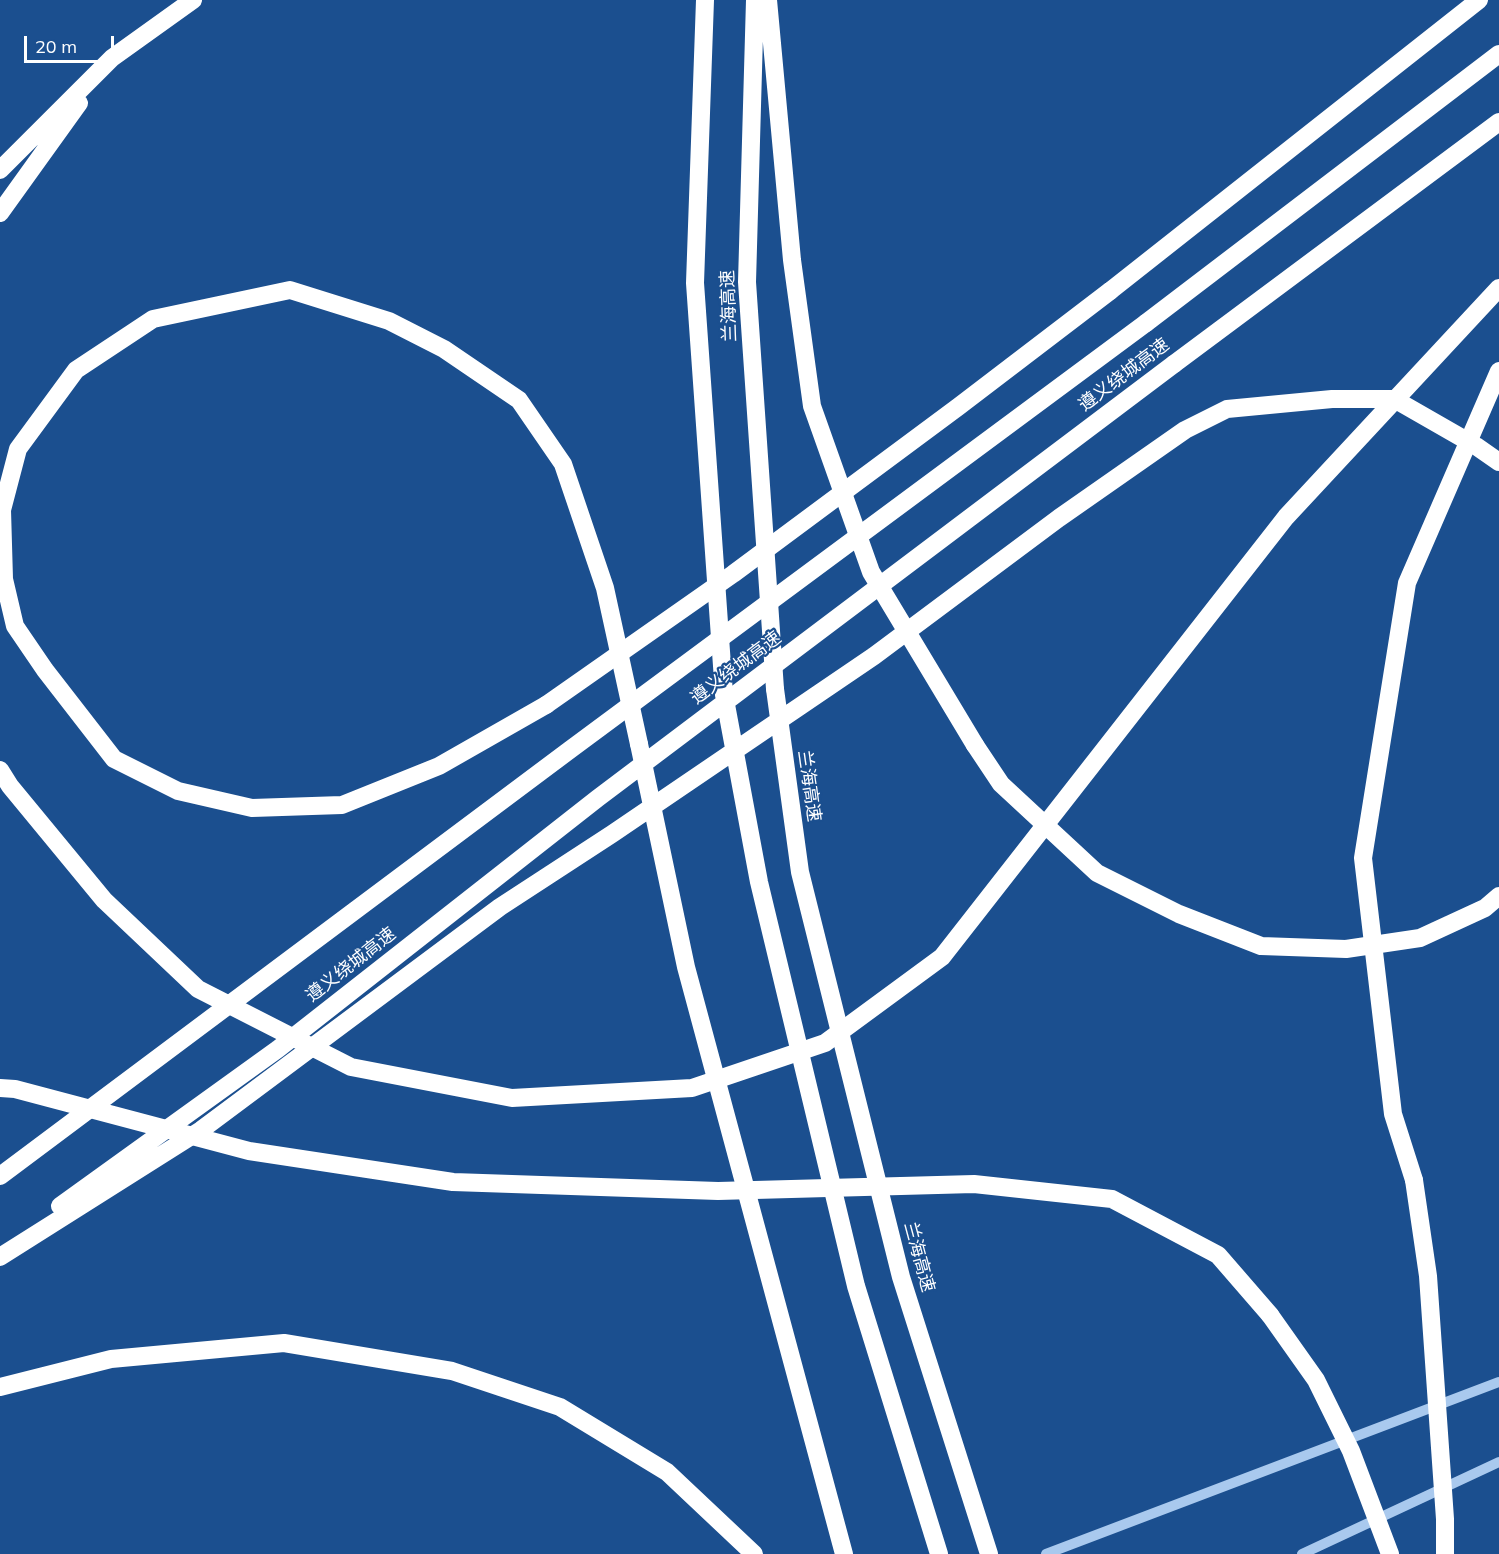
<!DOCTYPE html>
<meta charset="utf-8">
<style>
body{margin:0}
#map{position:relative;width:1499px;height:1554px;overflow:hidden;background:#1b4f8f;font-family:Mulish,sans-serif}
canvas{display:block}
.scale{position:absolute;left:24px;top:36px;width:90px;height:27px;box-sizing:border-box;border:3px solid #fff;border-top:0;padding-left:8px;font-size:18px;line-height:21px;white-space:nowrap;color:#fff;-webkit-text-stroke:4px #1b4f8f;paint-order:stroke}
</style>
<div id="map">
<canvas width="1499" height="1554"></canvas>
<div class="scale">20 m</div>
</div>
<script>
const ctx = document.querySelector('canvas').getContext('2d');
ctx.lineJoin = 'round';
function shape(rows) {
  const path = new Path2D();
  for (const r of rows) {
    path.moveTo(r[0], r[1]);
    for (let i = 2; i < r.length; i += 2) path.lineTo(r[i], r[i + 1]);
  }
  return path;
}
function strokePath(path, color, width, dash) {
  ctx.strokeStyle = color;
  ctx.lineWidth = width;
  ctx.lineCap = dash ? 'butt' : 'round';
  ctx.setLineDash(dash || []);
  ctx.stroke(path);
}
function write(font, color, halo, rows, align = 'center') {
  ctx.font = font + ' Mulish,"Noto Sans SC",sans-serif';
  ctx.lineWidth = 4.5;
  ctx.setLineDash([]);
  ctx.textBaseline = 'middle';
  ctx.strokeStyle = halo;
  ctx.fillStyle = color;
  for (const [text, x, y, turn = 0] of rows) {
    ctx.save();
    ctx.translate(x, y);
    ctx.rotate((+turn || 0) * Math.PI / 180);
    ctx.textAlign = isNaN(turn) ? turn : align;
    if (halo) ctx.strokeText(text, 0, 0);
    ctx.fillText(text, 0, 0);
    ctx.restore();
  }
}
const minor = shape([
 [1046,1554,1499,1382],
 [1302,1554,1499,1462]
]);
const highway = shape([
 [705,0,695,283,724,694],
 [755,0,747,282,775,689],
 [768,0,792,260,812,406,871,572,975,745],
 [0,170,112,58,193,0],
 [0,213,79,103],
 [1110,291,1479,0],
 [1146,323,1499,54],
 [1174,364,1499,122],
 [546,705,439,766,342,805,252,808,178,791,114,759,45,670,15,626,4,579,2,510,18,449,76,370,153,319,290,290,389,321,444,349,519,400,563,464,605,588,639,744],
 [0,770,10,786,104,900,198,989,351,1067,512,1098,692,1088,825,1043,942,957,1286,517,1499,288],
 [0,1088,15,1089,249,1151,453,1182,718,1191,974,1184,1112,1199,1218,1255,1270,1315],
 [1414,1180,1393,1114,1363,858,1407,583,1499,371],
 [0,1387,111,1359,284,1343,452,1371,560,1407,667,1472,754,1554]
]);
const highwayBridge = shape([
 [775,689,800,872,901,1277,989,1554],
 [724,694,759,882,856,1286,939,1554],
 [546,705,733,574,958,407,1110,291],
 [639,744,686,967,844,1554],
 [975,745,1001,784,1097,873,1179,914,1261,946,1346,949,1420,938,1485,908,1499,896],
 [0,1176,571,749,1146,323],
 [1414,1180,1428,1276,1445,1519,1445,1554],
 [60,1206,278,1049,598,798,1174,364],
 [0,1257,201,1130,500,907,612,834,874,656,1059,518,1185,430,1227,409,1332,399,1394,399,1476,446,1499,462],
 [1270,1315,1316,1380,1351,1451,1390,1554]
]);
const streetNames = [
 ["兰海高速",729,306,-92],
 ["遵义绕城高速",1124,375,-37],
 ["遵义绕城高速",736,668,-37],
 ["兰海高速",809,786,82],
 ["遵义绕城高速",351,965,-38],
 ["兰海高速",919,1257,75]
];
strokePath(minor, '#a9c9ee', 10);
strokePath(highway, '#fff', 18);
strokePath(highwayBridge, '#fff', 18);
write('18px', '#fff', '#1b4f8f', streetNames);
</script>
